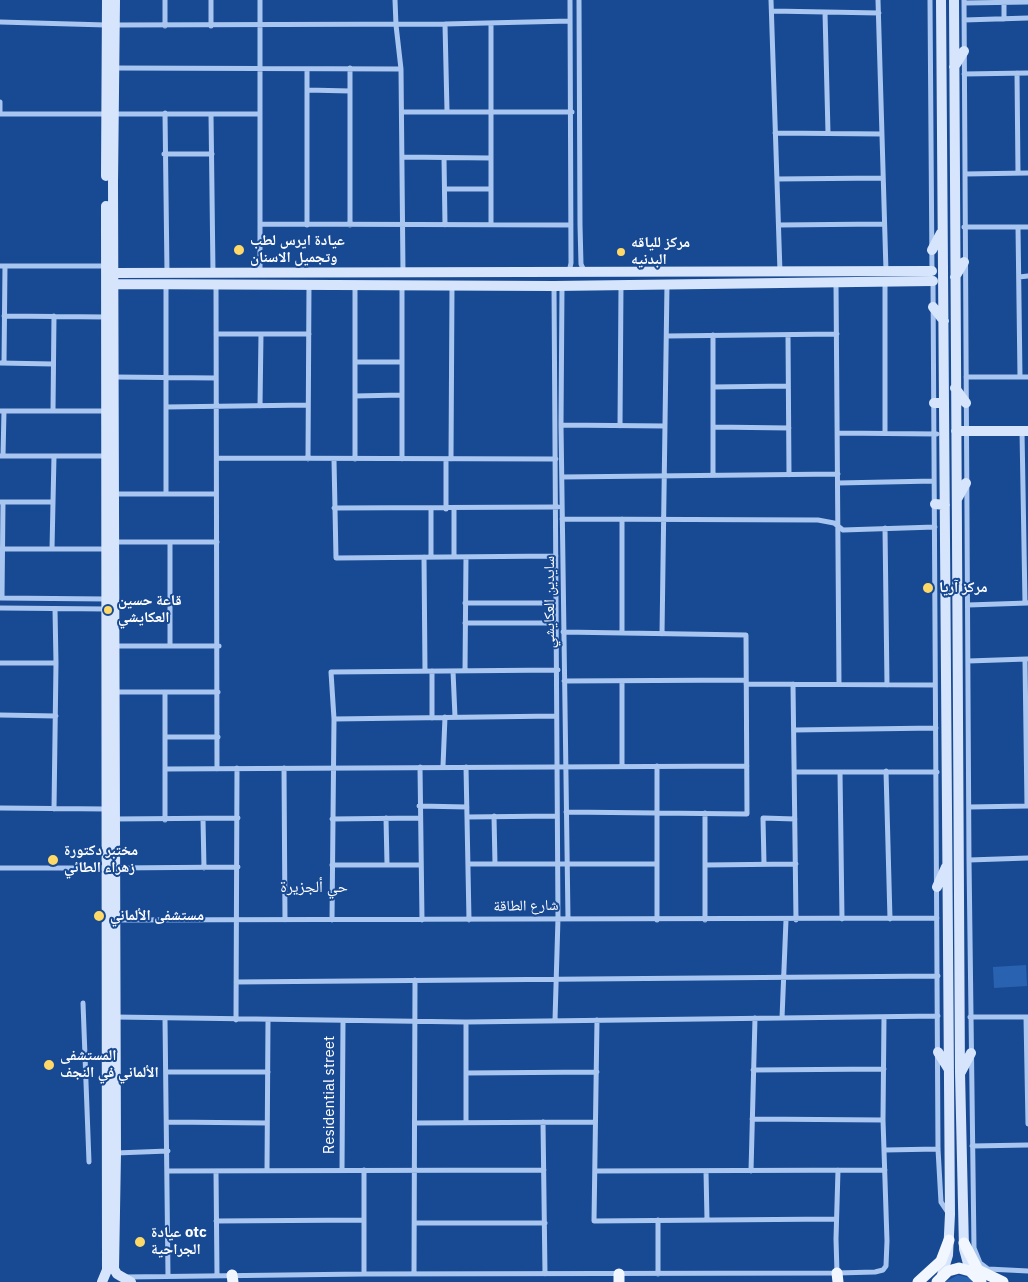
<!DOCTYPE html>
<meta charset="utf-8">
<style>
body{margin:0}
canvas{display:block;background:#184993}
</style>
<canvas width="1028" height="1282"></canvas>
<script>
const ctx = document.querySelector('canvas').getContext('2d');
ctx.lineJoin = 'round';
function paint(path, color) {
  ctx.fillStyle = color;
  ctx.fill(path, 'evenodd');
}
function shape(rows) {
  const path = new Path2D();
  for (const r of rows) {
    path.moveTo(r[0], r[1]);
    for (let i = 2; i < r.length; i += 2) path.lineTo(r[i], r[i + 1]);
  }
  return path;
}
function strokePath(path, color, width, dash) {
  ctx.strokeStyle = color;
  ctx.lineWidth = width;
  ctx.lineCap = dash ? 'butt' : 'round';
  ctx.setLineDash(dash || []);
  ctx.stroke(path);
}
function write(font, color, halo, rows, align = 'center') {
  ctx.font = font + ' "IBM Plex Sans","Noto Naskh Arabic",sans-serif';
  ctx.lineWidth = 4;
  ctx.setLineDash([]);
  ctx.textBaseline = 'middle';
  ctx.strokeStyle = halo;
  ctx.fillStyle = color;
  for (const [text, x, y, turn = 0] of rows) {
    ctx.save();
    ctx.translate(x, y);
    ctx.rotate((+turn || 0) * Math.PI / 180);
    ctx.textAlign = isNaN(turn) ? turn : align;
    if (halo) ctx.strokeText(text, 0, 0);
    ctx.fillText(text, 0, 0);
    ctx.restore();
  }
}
const green = shape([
 [1026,965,1027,986,994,988,993,967],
 [958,1275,970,1278,974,1282,945,1282]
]);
const street = shape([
 [395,0,396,25,401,69,403,273],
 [579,0,580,225,581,264,585,273],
 [771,0,780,272],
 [878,0,886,271],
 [930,0,932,272],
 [964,0,969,860,974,1248,980,1263,988,1269,1028,1271],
 [964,3,1028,2],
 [772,11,879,13],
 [825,12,828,133],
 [1004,19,1004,2],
 [964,20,1028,18],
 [0,22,106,25],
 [445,24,447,111],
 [115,25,445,24,570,21],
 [165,26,165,0],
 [211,26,211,0],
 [114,68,401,69],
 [1017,73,1018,173],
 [964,74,1028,73],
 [307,90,350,91],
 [0,102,0,114],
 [402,112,572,112],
 [165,113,167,273],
 [0,114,106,114],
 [115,114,260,114],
 [211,114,213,273],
 [775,133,882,134],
 [164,154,212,154],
 [402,157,490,158],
 [444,158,445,225],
 [965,174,1028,173],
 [777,179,883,178],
 [445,189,490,189],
 [260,224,571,225],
 [491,224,491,24],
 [307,225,307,69],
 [350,225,350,68],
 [779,225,884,224],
 [964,227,1028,227],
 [1018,227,1020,377],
 [0,266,106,266],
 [569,272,571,263,570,0],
 [260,273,260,0],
 [1019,277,1028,276],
 [933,280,938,1149,941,1202,949,1214],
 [836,283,839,684],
 [216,284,217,769],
 [554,286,558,918,555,1020],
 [562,286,561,425,568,918],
 [4,316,106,317],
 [216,334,309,334],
 [713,335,713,475],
 [788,335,789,475],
 [667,336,837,334],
 [355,362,402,362],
 [0,363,53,364],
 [4,363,5,266],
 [114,377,216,378],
 [966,377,1028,377],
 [713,387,788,386],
 [355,396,402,395],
 [260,406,261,334],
 [166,407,308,405],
 [0,411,106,411],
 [53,411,54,316],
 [561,425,665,426],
 [620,426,621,285],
 [713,427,789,428],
 [1022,431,1025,603],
 [837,433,937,434],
 [885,433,885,282],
 [0,456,107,456],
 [3,456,4,411],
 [218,458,556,459],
 [308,459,309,284],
 [355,459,355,285],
 [402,459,402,285],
 [451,459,452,286],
 [334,460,336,558,556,556],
 [562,477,838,474],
 [838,483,934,481],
 [114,494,216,494],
 [166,494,166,285],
 [0,502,53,502],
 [334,508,558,507],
 [431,509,431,557],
 [446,509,446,459],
 [562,519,818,520,834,523,843,530,935,527],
 [885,528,887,685],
 [114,542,217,542],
 [170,542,170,646],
 [2,549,106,549],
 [52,549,54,456],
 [424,557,425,671],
 [454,557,454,509],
 [0,598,106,599],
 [2,598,3,502],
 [465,603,556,603],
 [968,605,1028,603],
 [0,608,106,609],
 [465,623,556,623],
 [563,632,746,635,747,814,566,812],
 [622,633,622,519],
 [662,634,667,284],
 [114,646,219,646],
 [1025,660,1027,806],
 [968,661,1027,659],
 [0,663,56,663],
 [432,671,432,718],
 [453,671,455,717],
 [465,671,466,557],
 [564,681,746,680],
 [622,681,622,766],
 [746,684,935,685],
 [793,684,796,920],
 [114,692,218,692],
 [0,715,56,716],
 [334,719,556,716],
 [794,730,936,728],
 [165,737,218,737],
 [443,766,445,717],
 [420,767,422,920],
 [466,767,469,920],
 [284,768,285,920],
 [165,769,747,766],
 [886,771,890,919],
 [795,772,937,772],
 [840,772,842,919],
 [419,806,467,807],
 [969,807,1028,806],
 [0,808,106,809],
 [54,809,56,663,55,609],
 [494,816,495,864],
 [467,817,556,816],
 [386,818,387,864],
 [114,819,238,818],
 [203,819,204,868],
 [332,819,419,818],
 [165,820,165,693],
 [969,860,1028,858],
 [468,864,657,864],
 [764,864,763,818,795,819],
 [332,865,420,865],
 [705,865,796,864],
 [0,868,106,868],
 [114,868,238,867],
 [115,920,937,918],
 [332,920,334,719,331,672,558,670],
 [657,920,657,766],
 [705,920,705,813],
 [236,982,938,976],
 [83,1003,89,1162],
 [115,1017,466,1022,938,1016],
 [970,1017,1028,1017],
 [1026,1017,1028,1124],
 [782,1018,786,920],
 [165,1019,168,1276],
 [236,1020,237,768],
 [597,1020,594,1221,836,1219],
 [753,1070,884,1069],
 [166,1072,268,1072],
 [466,1073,597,1072],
 [752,1119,883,1120],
 [168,1122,267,1123],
 [466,1122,466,1022],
 [543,1122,545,1274],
 [416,1123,595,1122],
 [972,1146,1028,1145],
 [885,1150,938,1149],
 [116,1153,168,1151],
 [267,1170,268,1020],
 [342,1170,343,1021],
 [364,1170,364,1274],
 [838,1170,836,1239,837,1273,875,1272,883,1270,886,1266,887,1241,883,1120,884,1017],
 [168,1171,544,1170],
 [216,1171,217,1275],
 [595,1171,885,1170],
 [706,1171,707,1220],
 [751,1171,755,1018],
 [658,1220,658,1274],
 [216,1221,364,1220],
 [415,1223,545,1223],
 [414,1274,415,980],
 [126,1277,364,1274,837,1273]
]);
const secondary = shape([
 [115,0,113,183,116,1153,114,1269,117,1274,131,1282],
 [941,0,950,1214,948,1255,942,1275],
 [954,0,960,1072,964,1249,970,1271],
 [954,67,964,51],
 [106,176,107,0],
 [932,250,941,233],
 [114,273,932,271],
 [955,277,964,262],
 [114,284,554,286,933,281],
 [933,307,944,321],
 [955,388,966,403],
 [934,403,944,403],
 [956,431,1028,431],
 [957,499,966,483],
 [935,504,945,505],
 [937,887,946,867],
 [938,1052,948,1068],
 [961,1072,971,1053],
 [102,1282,107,1270,106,206]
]);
const primary = shape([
 [964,1243,978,1270,1003,1282],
 [837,1273,838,1282],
 [619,1274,619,1282],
 [232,1275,233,1282],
 [918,1282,941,1261,949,1240],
 [937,1282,948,1271,959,1268,970,1271,981,1282]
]);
const markers = [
 [239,250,6,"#ffd967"],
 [621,252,5,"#ffd967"],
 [928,588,6,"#ffd967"],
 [108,610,5,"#ffd967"],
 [53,860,6,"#ffd967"],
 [99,916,6,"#ffd967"],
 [49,1065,6,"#ffd967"],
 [140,1242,6,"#ffd967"]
];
const poiNames = [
 ["عيادة ايرس لطب",250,241],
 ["وتجميل الاسنان",250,258],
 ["مركز للياقه",631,243],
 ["البدنيه",631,260],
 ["مركز آريا",939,588],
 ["قاعة حسين",118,601],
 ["العكايشي",118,618],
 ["مختبر دكتورة",64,851],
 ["زهراء الطائي",64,868],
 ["مستشفى الألماني",110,916],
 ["المستشفى",60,1056],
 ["الألماني في النجف",60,1073],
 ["عيادة otc",151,1233],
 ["الجراحية",151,1250]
];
const streetNames = [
 ["سايدين العكايشي",550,602,-90],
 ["شارع الطاقة",526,906,-1],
 ["Residential street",330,1095,-90]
];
const neighbourhoodNames = [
 ["حي ألجزيرة",314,887]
];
paint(green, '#2a62b2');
strokePath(street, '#a8c6f0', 5);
strokePath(secondary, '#d6e5fb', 10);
strokePath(primary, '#f1f6ff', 11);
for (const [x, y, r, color] of markers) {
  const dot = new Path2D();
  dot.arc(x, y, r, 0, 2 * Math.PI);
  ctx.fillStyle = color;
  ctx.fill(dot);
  strokePath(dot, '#184993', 2);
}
write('bold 15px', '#fff', '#184993', poiNames, 'left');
write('15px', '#fff', '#184993', streetNames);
write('16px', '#fff', '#184993', neighbourhoodNames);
</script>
